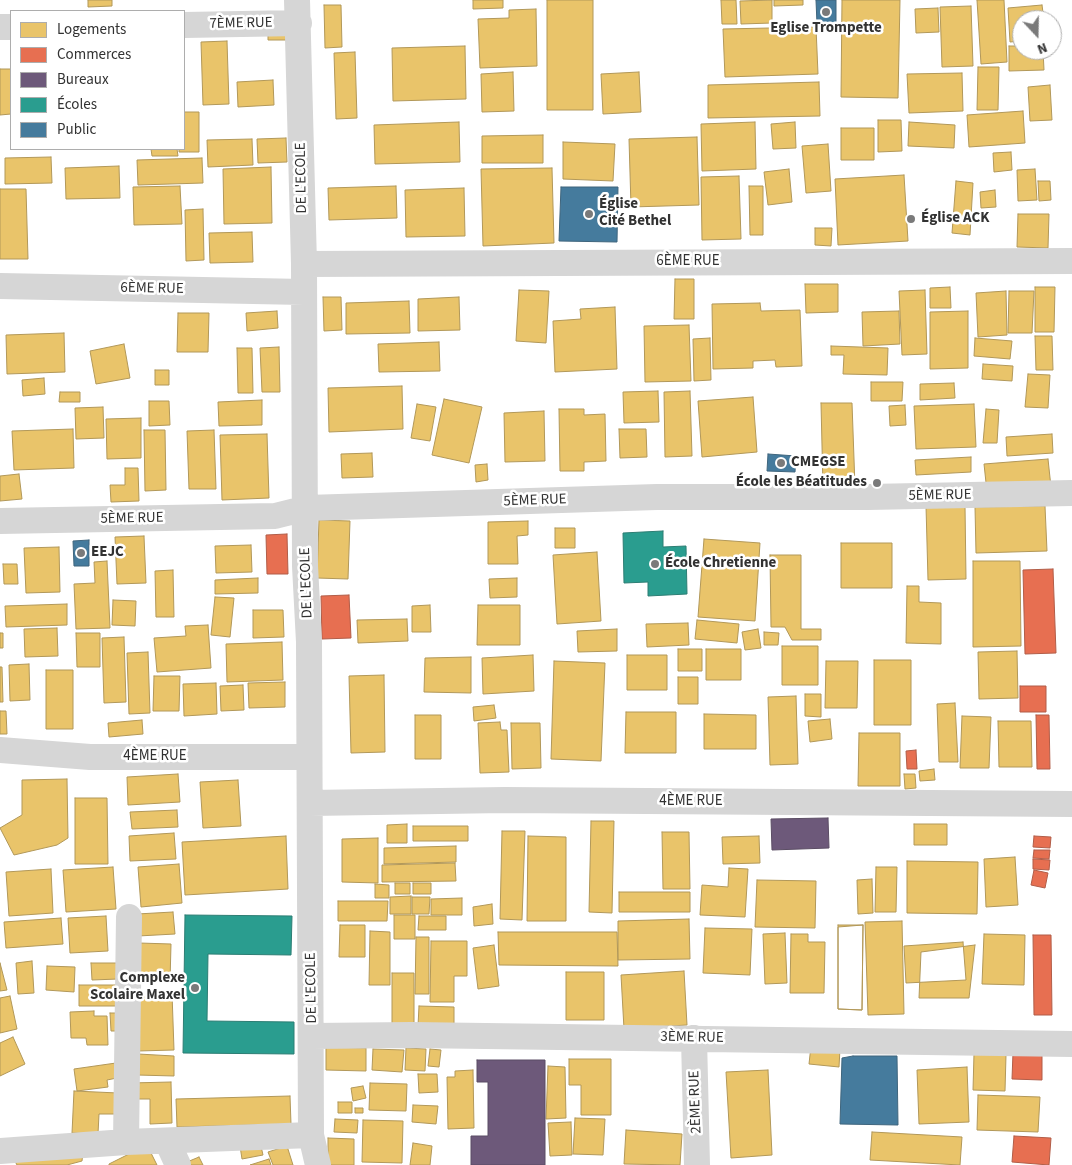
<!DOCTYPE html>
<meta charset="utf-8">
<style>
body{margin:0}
#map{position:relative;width:1072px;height:1165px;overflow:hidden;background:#fff;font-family:"Source Sans 3",sans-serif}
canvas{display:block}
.legend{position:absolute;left:10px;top:10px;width:175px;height:140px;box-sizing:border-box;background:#fff;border:1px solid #adadad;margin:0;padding:6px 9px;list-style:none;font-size:15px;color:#323232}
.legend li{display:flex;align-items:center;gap:10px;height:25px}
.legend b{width:25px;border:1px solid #adadad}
.north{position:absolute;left:1012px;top:10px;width:50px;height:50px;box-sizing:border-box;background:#fff;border:1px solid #adadad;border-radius:50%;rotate:159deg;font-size:14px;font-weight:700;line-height:20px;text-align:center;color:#323232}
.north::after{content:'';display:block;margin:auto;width:18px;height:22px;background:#7a7a7a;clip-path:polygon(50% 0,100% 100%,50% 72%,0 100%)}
</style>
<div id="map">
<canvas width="1072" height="1165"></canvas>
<ul class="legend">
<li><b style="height:14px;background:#e9c46a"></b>Logements</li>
<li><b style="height:14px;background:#e76f51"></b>Commerces</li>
<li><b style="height:14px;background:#6d597a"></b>Bureaux</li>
<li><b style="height:14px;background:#2a9d8f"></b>Écoles</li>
<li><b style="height:14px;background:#457b9d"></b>Public</li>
</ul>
<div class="north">N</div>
</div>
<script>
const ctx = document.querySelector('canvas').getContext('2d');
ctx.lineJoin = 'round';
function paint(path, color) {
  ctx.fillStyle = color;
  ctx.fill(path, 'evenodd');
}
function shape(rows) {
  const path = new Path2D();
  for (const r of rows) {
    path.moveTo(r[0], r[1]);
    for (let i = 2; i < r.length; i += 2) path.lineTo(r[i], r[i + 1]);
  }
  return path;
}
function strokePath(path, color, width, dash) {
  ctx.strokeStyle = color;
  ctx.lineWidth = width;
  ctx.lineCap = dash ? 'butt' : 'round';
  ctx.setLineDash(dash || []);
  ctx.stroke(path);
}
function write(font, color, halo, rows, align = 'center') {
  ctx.font = font + ' "Source Sans 3",sans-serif';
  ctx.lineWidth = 5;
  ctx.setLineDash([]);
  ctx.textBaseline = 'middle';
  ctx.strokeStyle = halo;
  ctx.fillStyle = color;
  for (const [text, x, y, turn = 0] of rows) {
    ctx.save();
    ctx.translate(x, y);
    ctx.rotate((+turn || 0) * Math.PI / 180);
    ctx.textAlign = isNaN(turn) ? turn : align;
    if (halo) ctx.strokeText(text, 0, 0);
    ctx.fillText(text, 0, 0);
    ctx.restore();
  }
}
const homes = shape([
 [88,0,112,0,112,6,88,7,88,0],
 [473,0,503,0,503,8,473,9,473,0],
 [547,0,593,0,593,110,547,110,547,0],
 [721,0,736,0,737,24,722,24,721,0],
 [772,0,772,23,741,24,740,1,772,0],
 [774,0,803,0,803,5,774,6,774,0],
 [842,0,900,0,898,98,841,97,842,0],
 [977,0,1004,0,1007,62,981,64,977,0],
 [324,5,341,5,342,47,325,48,324,5],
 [1042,5,1044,20,1022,20,1022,41,1010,42,1008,8,1042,5],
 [971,6,973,66,942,67,940,7,971,6],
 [938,8,939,32,916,33,915,9,938,8],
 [536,9,537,66,480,68,478,19,509,18,509,10,536,9],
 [268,25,290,26,290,40,268,40,268,25],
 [816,27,818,74,725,77,723,29,816,27],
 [227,41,229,104,203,105,201,42,227,41],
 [465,46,466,99,393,101,392,48,465,46],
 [1009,46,1022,46,1022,50,1043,50,1044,70,1009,71,1009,46],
 [355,52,357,118,336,119,334,53,355,52],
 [978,67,999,67,998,110,977,110,978,67],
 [0,69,11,69,11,114,0,115,0,69],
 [513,72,514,111,482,112,481,74,513,72],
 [639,72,641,112,603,114,601,74,639,72],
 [962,73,963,111,909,113,907,74,962,73],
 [273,80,274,105,238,107,237,82,273,80],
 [819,82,820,116,708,118,708,85,819,82],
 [1050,85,1052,120,1030,121,1028,87,1050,85],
 [1023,111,1025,143,969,147,967,115,1023,111],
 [184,112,199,112,199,152,179,152,179,149,184,149,184,112],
 [878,120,901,120,902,151,878,152,878,120],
 [459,122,460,162,375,164,374,125,459,122],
 [755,122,756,169,702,171,701,124,755,122],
 [795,122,796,148,773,149,771,124,795,122],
 [909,122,955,125,954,148,908,146,909,122],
 [841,128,874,128,874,160,841,160,841,128],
 [543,135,543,163,482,163,482,136,543,135],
 [697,137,699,205,631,207,629,139,697,137],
 [286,138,287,162,258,163,257,139,286,138],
 [252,139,253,165,208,167,207,140,252,139],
 [563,142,615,144,613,181,563,179,563,142],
 [828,144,831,191,806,193,802,146,828,144],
 [151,149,177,149,178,156,152,156,151,149],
 [1011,152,1012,170,994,172,993,153,1011,152],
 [51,157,52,183,5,184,5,158,51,157],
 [202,158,203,183,138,185,137,160,202,158],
 [119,166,120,198,66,199,65,168,119,166],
 [271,167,272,223,224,224,223,169,271,167],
 [552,168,554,243,483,246,481,169,552,168],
 [789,169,792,202,768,205,764,172,789,169],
 [1035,169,1037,200,1018,201,1017,170,1035,169],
 [904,175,908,241,838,245,835,179,904,175],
 [739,176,741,239,702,240,701,177,739,176],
 [956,181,973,183,970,235,952,233,956,181],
 [1038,181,1050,181,1051,200,1039,201,1038,181],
 [180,186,182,224,134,225,133,187,180,186],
 [396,186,397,218,329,220,328,188,396,186],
 [749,186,763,186,763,235,750,235,749,186],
 [464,188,465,236,406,237,405,190,464,188],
 [0,189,26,189,28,259,0,259,0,189],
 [995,190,996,207,981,208,980,192,995,190],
 [203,209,204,260,186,261,185,210,203,209],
 [1018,214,1049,214,1048,248,1017,247,1018,214],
 [815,228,832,228,831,246,815,245,815,228],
 [252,232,253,262,210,263,209,233,252,232],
 [675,279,694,279,694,319,674,319,675,279],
 [805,284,838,284,838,312,806,313,805,284],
 [950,287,951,308,930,308,930,288,950,287],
 [1035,287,1055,287,1054,332,1035,332,1035,287],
 [519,290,549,291,546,343,516,341,519,290],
 [925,290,927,354,902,355,899,291,925,290],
 [1006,291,1007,335,978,337,976,293,1006,291],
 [1009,291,1034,291,1032,333,1008,333,1009,291],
 [323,297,341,297,342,330,324,331,323,297],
 [459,297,460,330,418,331,418,299,459,297],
 [409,301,410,333,346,334,346,303,409,301],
 [760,303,761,311,800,310,802,366,776,367,775,360,753,361,753,368,713,369,712,304,760,303],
 [615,307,617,369,555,372,553,321,581,319,580,309,615,307],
 [277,311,278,328,247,331,246,313,277,311],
 [899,311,900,344,863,346,862,312,899,311],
 [968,311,968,368,930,369,930,312,968,311],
 [178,313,209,313,208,352,177,352,178,313],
 [689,325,691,381,645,382,644,326,689,325],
 [64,333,65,372,7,374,6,335,64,333],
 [1035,336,1052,336,1053,370,1036,370,1035,336],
 [710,338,711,380,694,381,693,339,710,338],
 [975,338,1012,341,1010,359,974,356,975,338],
 [439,342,440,371,379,372,378,344,439,342],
 [124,344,130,378,96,384,90,351,124,344],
 [831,346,888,348,887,375,843,374,844,355,831,355,831,346],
 [279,347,280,392,262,392,260,348,279,347],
 [237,348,252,348,253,393,238,393,237,348],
 [983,364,1013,366,1012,381,982,379,983,364],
 [155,370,169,370,169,385,155,385,155,370],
 [1028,374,1050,375,1048,408,1025,407,1028,374],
 [44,378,45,394,23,396,22,380,44,378],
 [871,382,903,382,902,401,871,401,871,382],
 [954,383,955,398,920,400,920,384,954,383],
 [402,386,403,429,329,432,328,388,402,386],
 [658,391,659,422,624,423,623,392,658,391],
 [690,391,692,456,665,457,664,392,690,391],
 [60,392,80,392,80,402,59,402,60,392],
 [753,397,757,452,702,457,698,401,753,397],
 [444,399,482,407,469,463,432,455,444,399],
 [262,400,262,425,219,426,218,402,262,400],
 [149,401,169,401,170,425,149,426,149,401],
 [821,403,852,403,855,487,823,488,821,403],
 [417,404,436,407,430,441,411,438,417,404],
 [974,404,976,447,916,449,914,406,974,404],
 [905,405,906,425,890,426,889,406,905,405],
 [103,407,104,438,76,439,75,408,103,407],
 [559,409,584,409,584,415,605,414,606,461,584,462,584,471,560,471,559,409],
 [986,409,999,410,997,443,983,443,986,409],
 [544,411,545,461,505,462,504,413,544,411],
 [141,418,141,458,107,459,106,419,141,418],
 [73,429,74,468,14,470,12,431,73,429],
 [619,429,646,429,647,457,620,458,619,429],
 [144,430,165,430,166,490,145,491,144,430],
 [214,430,216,489,189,489,187,431,214,430],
 [267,434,269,498,222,500,220,435,267,434],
 [1052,434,1053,453,1007,456,1006,437,1052,434],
 [372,453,373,477,342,478,341,454,372,453],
 [971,457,971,472,916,475,915,460,971,457],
 [1048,459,1051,487,987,492,984,464,1048,459],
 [487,464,488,480,476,482,475,465,487,464],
 [125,468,138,468,139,501,111,502,110,485,125,485,125,468],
 [19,474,22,499,0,501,0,476,19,474],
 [965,505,966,579,928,580,926,506,965,505],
 [1045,506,1047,551,976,553,975,507,1045,506],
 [319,520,350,521,348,579,317,578,319,520],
 [528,521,528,535,517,536,518,564,488,564,488,522,528,521],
 [555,528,575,528,575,548,555,548,555,528],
 [144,536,146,583,117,584,115,537,144,536],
 [704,539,760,543,755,621,698,617,704,539],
 [841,543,892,543,892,588,841,588,841,543],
 [251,545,252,572,216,573,215,546,251,545],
 [59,547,60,592,26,593,24,548,59,547],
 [597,552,601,621,557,624,553,555,597,552],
 [770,555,801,555,801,629,821,629,821,640,792,640,785,627,771,627,770,555],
 [107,561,110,628,76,629,74,584,95,583,94,562,107,561],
 [973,561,1020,561,1021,646,973,647,973,561],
 [3,564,17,564,18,584,4,584,3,564],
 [173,570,174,617,156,617,155,571,173,570],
 [258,578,258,593,215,594,215,580,258,578],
 [517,578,517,597,490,598,489,579,517,578],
 [907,586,919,586,919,602,941,603,941,644,906,643,907,586],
 [215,597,234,598,230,637,211,635,215,597],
 [113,600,136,601,135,626,112,625,113,600],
 [67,604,67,625,6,627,5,606,67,604],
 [430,605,431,632,412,632,412,606,430,605],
 [478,605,520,605,520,645,477,645,478,605],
 [253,610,283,610,284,637,253,638,253,610],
 [407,619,408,641,358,643,357,620,407,619],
 [697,620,739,624,737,643,695,639,697,620],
 [688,623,689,645,647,647,646,624,688,623],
 [208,625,211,668,157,672,154,638,186,636,185,626,208,625],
 [57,628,58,656,25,657,24,629,57,628],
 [617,629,617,651,578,652,577,631,617,629],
 [758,629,761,648,745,650,742,632,758,629],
 [764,632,779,633,778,645,764,645,764,632],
 [0,633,3,633,3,648,0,648,0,633],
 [76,633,100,633,100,667,77,667,76,633],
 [124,637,126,702,104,703,102,638,124,637],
 [282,642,283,680,227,682,226,644,282,642],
 [782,646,818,646,818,685,782,685,782,646],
 [678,649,702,649,702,671,678,671,678,649],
 [706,649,741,649,741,680,706,680,706,649],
 [1017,651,1018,698,979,699,978,652,1017,651],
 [148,652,150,713,129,714,127,653,148,652],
 [533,655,534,691,483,694,482,658,533,655],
 [627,655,667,655,667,690,627,690,627,655],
 [471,657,471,693,424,692,425,658,471,657],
 [874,660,911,660,911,725,874,725,874,660],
 [554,661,605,663,601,761,551,759,554,661],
 [826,661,858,661,857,708,825,708,826,661],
 [29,664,30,700,10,701,9,665,29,664],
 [0,667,2,667,3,702,0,702,0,667],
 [46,670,73,670,73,729,46,729,46,670],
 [384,675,385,752,351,753,349,676,384,675],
 [154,676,180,676,179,711,153,711,154,676],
 [678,677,698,677,698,704,678,704,678,677],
 [285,682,285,707,249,708,248,683,285,682],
 [216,683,217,714,184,716,183,684,216,683],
 [243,685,244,710,221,711,220,686,243,685],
 [805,694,821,694,821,717,805,716,805,694],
 [796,696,798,764,770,765,768,697,796,696],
 [955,703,958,762,939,762,937,704,955,703],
 [494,705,496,718,474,721,473,707,494,705],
 [0,711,6,711,7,734,0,734,0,711],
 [626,712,676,712,676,753,625,753,626,712],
 [704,714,756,715,756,749,704,749,704,714],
 [415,715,441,715,441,759,415,759,415,715],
 [962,716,991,717,989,768,960,768,962,716],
 [830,719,832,739,810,742,808,721,830,719],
 [142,720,143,734,109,737,108,723,142,720],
 [998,721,1031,721,1032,767,999,767,998,721],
 [500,722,501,730,507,730,509,772,480,773,478,723,500,722],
 [511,723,540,723,541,768,512,769,511,723],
 [859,733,900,733,900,786,858,786,859,733],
 [934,769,935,780,920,781,919,771,934,769],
 [178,774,180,802,128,805,127,777,178,774],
 [904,774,915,774,916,788,905,789,904,774],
 [67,779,68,838,57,845,14,855,0,828,22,815,22,780,67,779],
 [238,780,241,826,203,828,200,782,238,780],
 [75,798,107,798,108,864,75,864,75,798],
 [177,810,178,827,132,829,130,812,177,810],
 [591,821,614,821,612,913,589,912,591,821],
 [407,824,407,843,387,843,387,825,407,824],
 [914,824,947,824,947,845,914,845,914,824],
 [413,826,468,826,468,841,413,841,413,826],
 [502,831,525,831,522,920,500,919,502,831],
 [662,832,689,832,690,889,663,889,662,832],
 [174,833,176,859,130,861,129,836,174,833],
 [286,836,288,889,185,895,182,842,286,836],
 [528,836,566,837,566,921,527,921,528,836],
 [759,836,760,863,723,864,722,837,759,836],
 [378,838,378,883,342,882,342,839,378,838],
 [456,846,456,862,384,864,384,848,456,846],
 [1015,857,1018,905,986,907,984,859,1015,857],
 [907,861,978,862,977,914,907,913,907,861],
 [455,863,456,881,382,882,382,865,455,863],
 [179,864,182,903,141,907,138,867,179,864],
 [113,867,116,909,66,912,63,870,113,867],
 [876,867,897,867,896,912,875,912,876,867],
 [729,868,748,869,745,917,700,915,702,885,728,887,729,868],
 [51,869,53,913,9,916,6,872,51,869],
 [872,879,873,913,858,914,857,880,872,879],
 [757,880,816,881,815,928,755,927,757,880],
 [395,883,410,883,410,894,395,894,395,883],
 [413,883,431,883,431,894,413,894,413,883],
 [375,884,389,885,389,898,375,898,375,884],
 [619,892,690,892,690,912,619,912,619,892],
 [411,896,411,914,390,914,390,897,411,896],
 [412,897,430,897,429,914,412,914,412,897],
 [462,898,462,915,431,915,431,899,462,898],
 [338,901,388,901,387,921,338,921,338,901],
 [492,904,493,924,474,926,473,907,492,904],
 [173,912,175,934,138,936,137,914,173,912],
 [394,915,415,915,415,939,394,939,394,915],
 [106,916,108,951,70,953,68,918,106,916],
 [419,916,446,916,446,930,418,930,419,916],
 [61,918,63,944,6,948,4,922,61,918],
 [689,919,690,959,618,960,618,921,689,919],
 [902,921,904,1014,868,1015,865,922,902,921],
 [340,925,365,925,365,957,339,957,340,925],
 [838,925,863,925,862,1010,838,1009,838,925],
 [863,925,862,1010,838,1009,838,927,863,925],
 [705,928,752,929,750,975,703,973,705,928],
 [370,931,390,932,390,985,369,985,370,931],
 [498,932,617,932,618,966,499,965,498,932],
 [785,933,787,983,765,984,763,934,785,933],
 [791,934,808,934,808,942,825,942,824,993,790,993,791,934],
 [984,934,1025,935,1024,985,982,984,984,934],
 [416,937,429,937,429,994,415,994,416,937],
 [431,941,467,941,467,976,454,976,454,1002,430,1002,431,941],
 [963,942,966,980,906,983,904,946,963,942],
 [139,943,171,944,170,982,138,981,139,943],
 [494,945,499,986,478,989,473,948,494,945],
 [975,945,969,998,919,998,921,952,975,945],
 [32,961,34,993,18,994,16,963,32,961],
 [0,963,7,990,0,991,0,963],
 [91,963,118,963,118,979,92,980,91,963],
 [47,966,75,967,74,992,46,990,47,966],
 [684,971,687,1025,624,1029,621,975,684,971],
 [566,972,604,972,604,1020,566,1020,566,972],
 [392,973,414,973,414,1028,392,1028,392,973],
 [79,985,117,985,117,1006,79,1006,79,985],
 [172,993,174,1050,138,1051,137,994,172,993],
 [10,996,17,1029,0,1033,0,998,10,996],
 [419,1006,454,1007,454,1027,418,1026,419,1006],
 [94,1011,94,1016,107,1016,108,1045,87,1045,86,1038,71,1038,70,1012,94,1011],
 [110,1013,122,1013,122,1031,111,1031,110,1013],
 [13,1037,25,1064,0,1076,0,1043,13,1037],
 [811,1046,840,1049,839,1067,809,1064,811,1046],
 [326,1047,366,1048,366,1071,326,1070,326,1047],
 [406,1048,426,1049,425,1071,405,1070,406,1048],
 [373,1049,404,1050,402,1072,372,1070,373,1049],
 [430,1049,441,1050,439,1067,428,1066,430,1049],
 [138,1054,174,1056,174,1076,137,1075,138,1054],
 [974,1054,1006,1055,1005,1091,973,1090,974,1054],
 [569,1059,611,1059,611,1115,581,1115,581,1085,569,1085,569,1059],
 [116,1063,117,1078,107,1080,108,1087,77,1091,74,1069,116,1063],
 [548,1066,565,1067,566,1118,546,1119,548,1066],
 [967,1067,969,1122,919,1124,917,1070,967,1067],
 [473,1070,474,1128,448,1129,447,1077,455,1077,455,1071,473,1070],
 [768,1070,772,1155,731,1158,726,1072,768,1070],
 [418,1074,437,1074,438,1092,419,1093,418,1074],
 [171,1082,172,1123,150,1124,150,1099,131,1099,130,1083,171,1082],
 [370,1083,407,1084,406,1111,369,1110,370,1083],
 [363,1086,366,1098,353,1101,351,1088,363,1086],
 [74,1091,118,1093,117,1114,99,1114,98,1134,72,1133,74,1091],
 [978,1095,1040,1097,1038,1132,977,1130,978,1095],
 [290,1096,291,1124,177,1127,176,1099,290,1096],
 [338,1102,352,1102,352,1113,338,1113,338,1102],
 [413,1105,438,1106,436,1124,412,1122,413,1105],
 [355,1108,363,1108,363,1113,355,1113,355,1108],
 [575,1118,605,1119,603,1155,573,1154,575,1118],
 [335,1119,358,1120,357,1133,334,1132,335,1119],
 [363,1120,403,1121,402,1163,362,1162,363,1120],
 [571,1122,572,1155,550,1156,548,1123,571,1122],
 [626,1130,682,1134,680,1165,624,1164,626,1130],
 [872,1132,962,1137,960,1165,870,1160,872,1132],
 [328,1138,354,1139,354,1165,328,1165,328,1138],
 [260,1142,263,1155,242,1159,240,1146,260,1142],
 [413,1143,432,1146,430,1165,410,1165,413,1143],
 [147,1145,157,1165,109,1165,109,1164,147,1145],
 [287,1146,293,1165,273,1165,268,1152,287,1146],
 [10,1152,83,1152,82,1161,67,1165,17,1165,10,1152],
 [199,1157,203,1165,188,1165,187,1162,199,1157],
 [269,1159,271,1165,250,1165,269,1159]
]);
const shops = shape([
 [287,534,288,574,267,574,266,535,287,534],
 [1053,569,1056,653,1025,654,1023,570,1053,569],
 [349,595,351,638,322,639,321,596,349,595],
 [1020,686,1046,686,1046,712,1020,712,1020,686],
 [1036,715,1049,715,1050,769,1037,769,1036,715],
 [916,750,917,769,907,769,906,751,916,750],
 [1034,836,1051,837,1050,848,1033,847,1034,836],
 [1034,850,1050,850,1049,859,1033,858,1034,850],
 [1033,859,1050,860,1049,870,1033,869,1033,859],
 [1034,870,1048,873,1045,888,1031,885,1034,870],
 [1033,935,1051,935,1052,1015,1034,1015,1033,935],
 [1013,1053,1042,1053,1042,1080,1012,1079,1013,1053],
 [1014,1136,1051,1138,1049,1165,1012,1162,1014,1136]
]);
const offices = shape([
 [828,818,829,848,772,850,771,819,828,818],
 [477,1060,545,1060,545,1165,471,1165,471,1136,488,1136,488,1082,477,1082,477,1060]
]);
const schools = shape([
 [663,531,663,547,686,546,687,594,648,596,648,582,624,583,623,533,663,531],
 [185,915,292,916,291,955,208,954,207,1021,294,1022,294,1054,183,1053,185,915]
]);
const public = shape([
 [816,0,836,0,836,23,817,24,816,0],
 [561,187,618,187,617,242,559,241,561,187],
 [768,454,796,456,795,472,767,471,768,454],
 [89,540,89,566,74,566,73,541,89,540],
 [853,1056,897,1056,898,1125,840,1124,842,1058,853,1056]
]);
const minor = shape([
 [297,0,304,264,305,566,309,642,311,1135,318,1165],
 [184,25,299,23],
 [0,27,11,27],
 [304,264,1072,261],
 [0,286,304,292],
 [0,521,275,516,307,508,657,497,868,497,1072,493],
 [0,750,90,757,309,757],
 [310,803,505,800,1072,804],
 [312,1036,412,1035,1072,1044],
 [694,1038,697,1165],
 [167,1141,178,1165],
 [126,1142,129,917],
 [0,1151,126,1142,311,1135]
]);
const markers = [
 [826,12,5,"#7a7a7a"],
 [589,214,5,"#7a7a7a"],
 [911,219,5,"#7a7a7a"],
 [781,463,5,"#7a7a7a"],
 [877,483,5,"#7a7a7a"],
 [81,553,5,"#7a7a7a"],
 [655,564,5,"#7a7a7a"],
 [195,988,5,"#7a7a7a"]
];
const streetNames = [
 ["7ÈME RUE",241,24,-1],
 ["DE L'ECOLE",302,178,-91],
 ["6ÈME RUE",688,262],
 ["6ÈME RUE",152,289,1],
 ["5ÈME RUE",940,496,-1],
 ["5ÈME RUE",535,501,-2],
 ["5ÈME RUE",132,519,-1],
 ["DE L'ECOLE",307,583,-92],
 ["4ÈME RUE",155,757],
 ["4ÈME RUE",691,802],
 ["DE L'ECOLE",312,988,-91],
 ["3ÈME RUE",692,1038,1],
 ["2ÈME RUE",696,1102,-92]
];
const poiNames = [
 ["Eglise Trompette",826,29,"center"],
 ["Église",599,205],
 ["Cité Bethel",599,222],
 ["Église ACK",921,219],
 ["CMEGSE",791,463],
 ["École les Béatitudes",867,483,"right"],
 ["EEJC",91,553],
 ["École Chretienne",665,564],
 ["Complexe",185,979,"right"],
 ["Scolaire Maxel",185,996,"right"]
];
paint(homes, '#e9c46a');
strokePath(homes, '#b29859', 1);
paint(shops, '#e76f51');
strokePath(shops, '#b15d48', 1);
paint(offices, '#6d597a');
strokePath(offices, '#5b4d64', 1);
paint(schools, '#2a9d8f');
strokePath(schools, '#2c7d73', 1);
paint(public, '#457b9d');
strokePath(public, '#3f657d', 1);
strokePath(minor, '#d6d6d6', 26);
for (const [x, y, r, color] of markers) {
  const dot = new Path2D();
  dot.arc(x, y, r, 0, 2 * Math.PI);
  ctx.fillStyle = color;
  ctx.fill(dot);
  strokePath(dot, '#fff', 2);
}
write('15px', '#323232', '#fff', streetNames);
write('bold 15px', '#323232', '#fff', poiNames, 'left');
</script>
